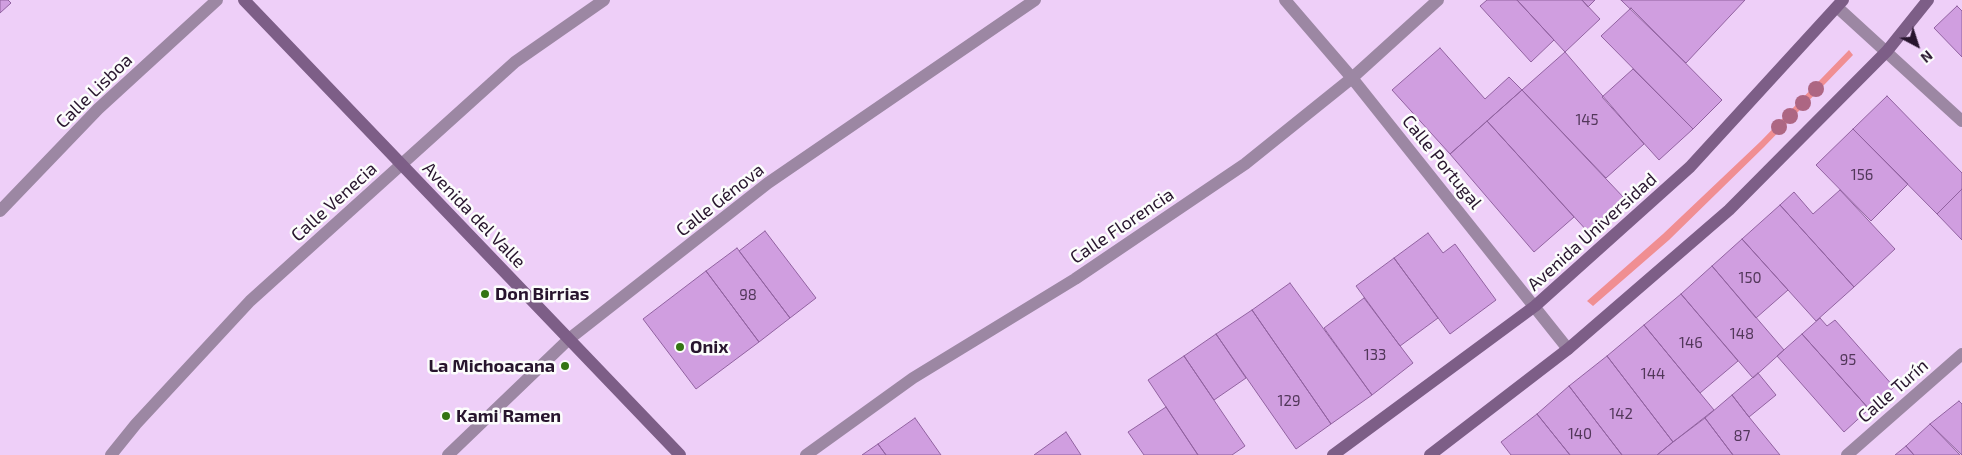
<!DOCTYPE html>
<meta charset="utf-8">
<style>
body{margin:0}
#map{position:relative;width:1962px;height:455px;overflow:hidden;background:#eecff8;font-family:"Exo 2",sans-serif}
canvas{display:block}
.north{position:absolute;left:1892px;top:20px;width:50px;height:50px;-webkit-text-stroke:4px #fcfdfc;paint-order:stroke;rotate:140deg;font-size:14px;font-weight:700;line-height:20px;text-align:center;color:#28152e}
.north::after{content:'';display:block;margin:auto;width:18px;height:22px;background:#28152e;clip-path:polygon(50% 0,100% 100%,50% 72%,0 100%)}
</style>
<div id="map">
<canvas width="1962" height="455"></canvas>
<div class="north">N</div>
</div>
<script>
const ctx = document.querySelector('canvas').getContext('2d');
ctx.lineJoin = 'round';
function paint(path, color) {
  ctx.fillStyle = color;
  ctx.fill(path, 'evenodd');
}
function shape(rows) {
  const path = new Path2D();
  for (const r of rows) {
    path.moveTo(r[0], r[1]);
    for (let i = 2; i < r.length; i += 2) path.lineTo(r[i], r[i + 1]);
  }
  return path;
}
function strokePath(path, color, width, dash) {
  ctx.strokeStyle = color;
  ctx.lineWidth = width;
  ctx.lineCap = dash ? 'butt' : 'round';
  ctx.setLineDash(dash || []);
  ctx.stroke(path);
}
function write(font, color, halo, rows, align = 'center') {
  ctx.font = font + ' "Exo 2",sans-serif';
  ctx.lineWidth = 5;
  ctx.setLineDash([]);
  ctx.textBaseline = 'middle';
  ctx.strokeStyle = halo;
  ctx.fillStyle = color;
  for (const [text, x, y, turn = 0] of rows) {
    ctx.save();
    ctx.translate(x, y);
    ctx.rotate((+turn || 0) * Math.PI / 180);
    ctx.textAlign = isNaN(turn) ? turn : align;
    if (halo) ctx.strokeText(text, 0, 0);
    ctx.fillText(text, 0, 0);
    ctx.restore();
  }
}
const green = shape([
 [1849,50,1853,55,1764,147,1669,240,1593,306,1587,301,1663,234,1761,141]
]);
const building = shape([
 [0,0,8,0,11,3,0,13,0,0],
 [1487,0,1517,0,1554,40,1531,62,1480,6,1487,0],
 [1517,0,1582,0,1600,19,1565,52,1517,0],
 [1582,0,1595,0,1588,7,1582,0],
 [1621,0,1745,0,1686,63,1621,0],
 [1957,6,1962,11,1962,57,1934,28,1957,6],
 [1631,8,1722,100,1693,129,1601,36,1631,8],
 [1440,48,1485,99,1509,77,1522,90,1450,154,1392,90,1440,48],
 [1565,52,1644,144,1606,178,1522,90,1565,52],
 [1633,69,1693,129,1659,160,1602,97,1633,69],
 [1522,90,1625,199,1588,232,1487,121,1522,90],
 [1887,96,1962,173,1962,189,1937,214,1853,129,1887,96],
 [1487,121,1574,217,1534,252,1450,154,1487,121],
 [1853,129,1908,184,1871,221,1816,165,1853,129],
 [1962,189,1962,240,1937,214,1962,189],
 [1840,190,1895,249,1854,287,1780,205,1794,192,1813,214,1840,190],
 [1780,205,1854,287,1816,321,1742,239,1780,205],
 [765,231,816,298,790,318,739,251,765,231],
 [1428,233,1443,253,1455,244,1496,300,1450,334,1394,258,1428,233],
 [1742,239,1788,290,1756,318,1712,266,1742,239],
 [737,248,790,318,759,342,706,271,737,248],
 [1394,258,1438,318,1400,346,1356,286,1394,258],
 [1712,266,1784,350,1753,378,1681,294,1712,266],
 [706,271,759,342,696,389,643,319,706,271],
 [1290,283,1372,395,1331,424,1252,310,1290,283],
 [1681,294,1738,361,1700,393,1644,325,1681,294],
 [1364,298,1413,363,1372,395,1324,328,1364,298],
 [1252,310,1331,424,1296,449,1216,334,1252,310],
 [1820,318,1827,326,1835,320,1894,387,1869,409,1802,334,1820,318],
 [1644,325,1714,410,1673,442,1607,356,1644,325],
 [1216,334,1246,378,1214,400,1184,356,1216,334],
 [1802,334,1869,409,1844,432,1777,356,1802,334],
 [1184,356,1245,446,1232,455,1198,455,1148,380,1184,356],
 [1607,356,1673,442,1657,455,1622,455,1569,386,1607,356],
 [1758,373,1776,395,1749,417,1732,395,1758,373],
 [1569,386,1622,455,1570,455,1537,414,1569,386],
 [1732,395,1749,417,1780,455,1733,455,1705,418,1732,395],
 [1959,401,1962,404,1962,455,1930,424,1959,401],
 [1166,407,1198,455,1144,455,1128,432,1166,407],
 [1537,414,1570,455,1511,455,1501,442,1537,414],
 [915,418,941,455,886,455,878,444,915,418],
 [1705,418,1733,455,1657,455,1673,442,1705,418],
 [1930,424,1960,455,1914,455,1906,446,1930,424],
 [1066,432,1081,455,1034,455,1066,432],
 [878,444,886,455,862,455,878,444],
 [1906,446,1914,455,1895,455,1906,446]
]);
const street = shape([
 [1285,0,1352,78,1568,349],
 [1837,7,1962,121],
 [0,211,98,109,217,0],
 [111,455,136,424,250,301,515,62,604,0],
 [448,455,569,339,768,183,1035,0],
 [806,455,913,378,1075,279,1245,164,1352,78,1438,0],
 [1847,455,1962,354]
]);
const secondary = shape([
 [244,0,680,455],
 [1333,455,1535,306,1690,167,1843,0],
 [1430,455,1568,349,1729,210,1887,51,1928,0]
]);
const trees = [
 [1816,89],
 [1803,103],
 [1790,116],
 [1779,127]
];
const markers = [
 [485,294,5,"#337512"],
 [680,347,5,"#337512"],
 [565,366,5,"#337512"],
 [446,416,5,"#337512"]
];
const numberNames = [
 ["145",1587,120],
 ["156",1862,175],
 ["150",1750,278],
 ["98",748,295],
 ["148",1742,334],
 ["146",1691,343],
 ["133",1375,355],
 ["95",1848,360],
 ["144",1653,374],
 ["129",1289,401],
 ["142",1621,414],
 ["140",1580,434],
 ["87",1742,436]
];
const streetNames = [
 ["Calle Lisboa",94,91,-44],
 ["Calle Portugal",1442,162,51],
 ["Calle Génova",720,200,-38],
 ["Calle Venecia",334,202,-42],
 ["Avenida del Valle",474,215,46],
 ["Calle Florencia",1122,226,-34],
 ["Avenida Universidad",1592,232,-42],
 ["Calle Turín",1893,391,-41]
];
const poiNames = [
 ["Don Birrias",495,294],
 ["Onix",690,347],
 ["La Michoacana",555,366,"right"],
 ["Kami Ramen",456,416]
];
paint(green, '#f08e92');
paint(building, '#d09ee0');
strokePath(building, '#9162a0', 1);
strokePath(street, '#9c87a3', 12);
strokePath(secondary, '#7d5e87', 12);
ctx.fillStyle = '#ad6683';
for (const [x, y] of trees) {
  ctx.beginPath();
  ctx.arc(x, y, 8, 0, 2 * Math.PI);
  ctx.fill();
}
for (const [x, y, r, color] of markers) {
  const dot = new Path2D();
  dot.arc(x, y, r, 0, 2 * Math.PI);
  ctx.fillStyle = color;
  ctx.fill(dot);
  strokePath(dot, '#fcfdfc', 2);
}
write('15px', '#52375a', null, numberNames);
write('18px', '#28152e', '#fcfdfc', streetNames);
write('bold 18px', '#28152e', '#fcfdfc', poiNames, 'left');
</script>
